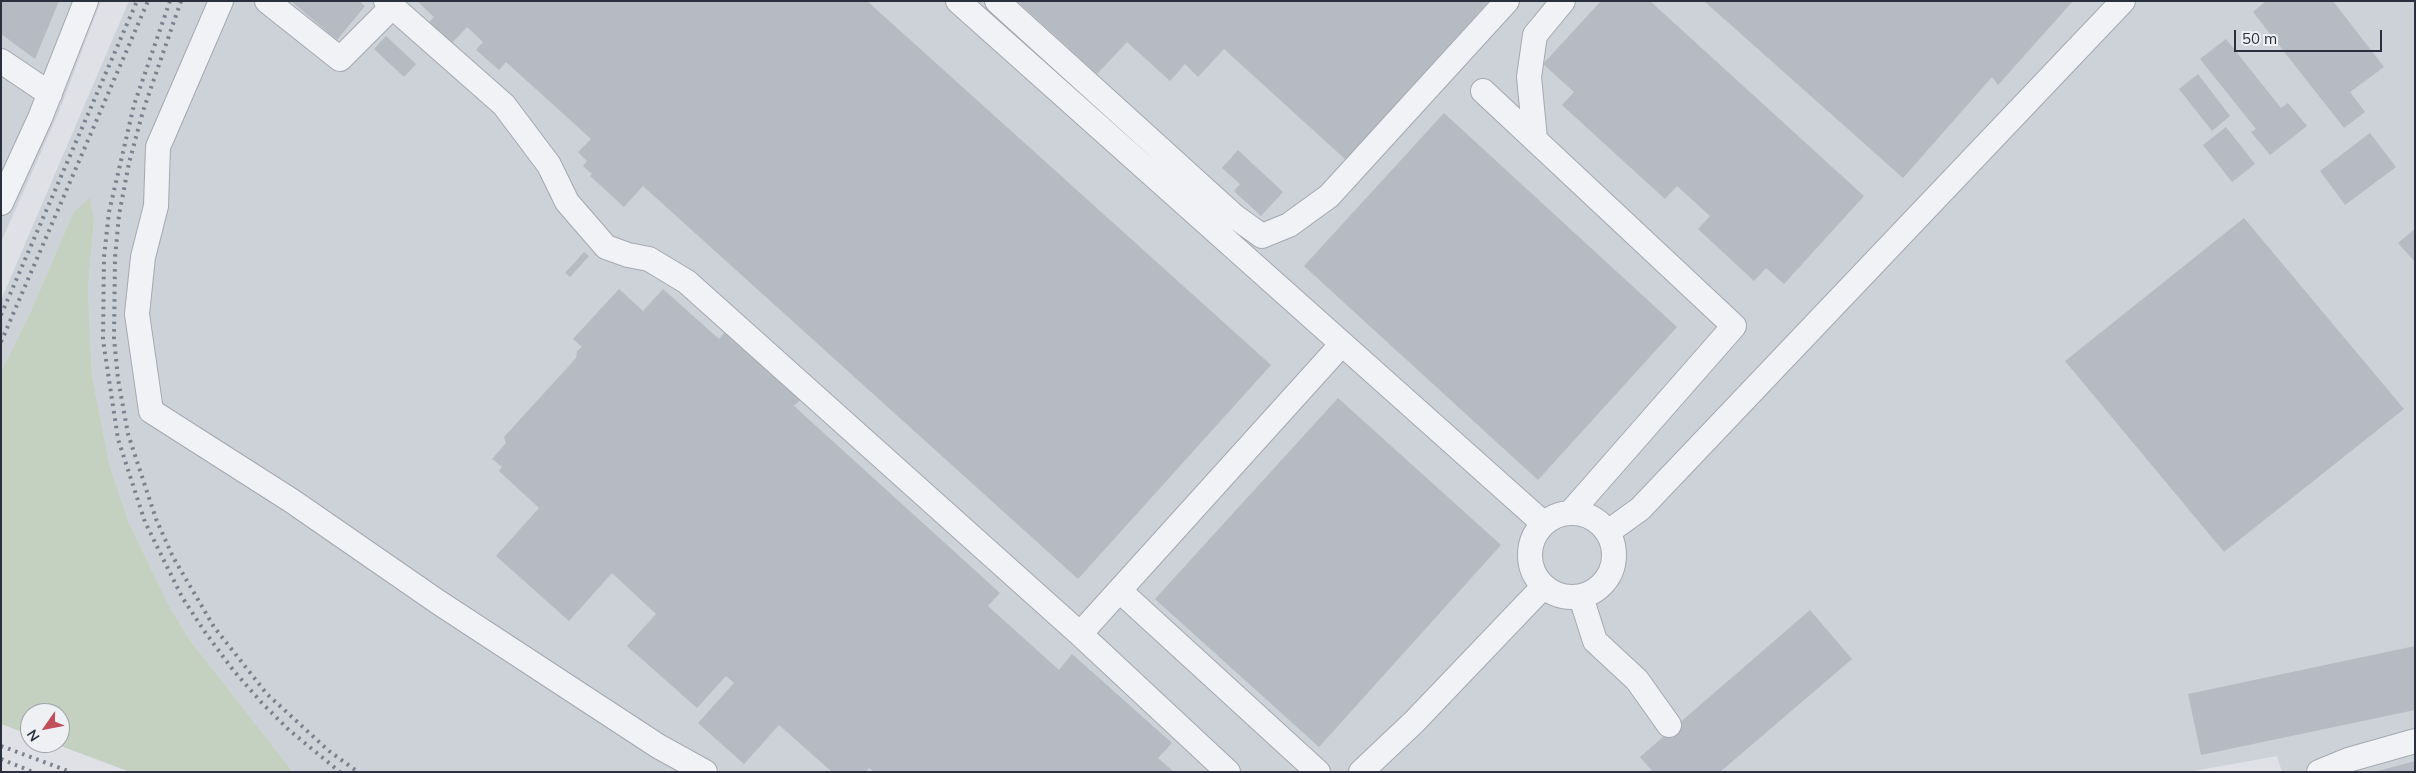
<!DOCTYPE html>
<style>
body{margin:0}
#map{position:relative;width:2416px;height:773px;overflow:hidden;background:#dfe1e7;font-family:Mulish,sans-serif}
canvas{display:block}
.frame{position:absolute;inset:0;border:2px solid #292f3c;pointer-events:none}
.north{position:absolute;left:20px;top:703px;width:50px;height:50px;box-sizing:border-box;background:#eef0f4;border:1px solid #9fa3aa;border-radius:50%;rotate:237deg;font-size:14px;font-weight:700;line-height:20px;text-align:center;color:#292f3c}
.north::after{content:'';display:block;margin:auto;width:18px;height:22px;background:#c24d5b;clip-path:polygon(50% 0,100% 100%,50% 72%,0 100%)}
.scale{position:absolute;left:2234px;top:30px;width:148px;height:22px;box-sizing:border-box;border:2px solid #292f3c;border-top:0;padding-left:6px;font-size:15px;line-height:18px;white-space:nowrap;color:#292f3c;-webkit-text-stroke:4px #eef0f4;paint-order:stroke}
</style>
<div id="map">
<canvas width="2416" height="773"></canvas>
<div class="frame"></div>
<div class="north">N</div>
<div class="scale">50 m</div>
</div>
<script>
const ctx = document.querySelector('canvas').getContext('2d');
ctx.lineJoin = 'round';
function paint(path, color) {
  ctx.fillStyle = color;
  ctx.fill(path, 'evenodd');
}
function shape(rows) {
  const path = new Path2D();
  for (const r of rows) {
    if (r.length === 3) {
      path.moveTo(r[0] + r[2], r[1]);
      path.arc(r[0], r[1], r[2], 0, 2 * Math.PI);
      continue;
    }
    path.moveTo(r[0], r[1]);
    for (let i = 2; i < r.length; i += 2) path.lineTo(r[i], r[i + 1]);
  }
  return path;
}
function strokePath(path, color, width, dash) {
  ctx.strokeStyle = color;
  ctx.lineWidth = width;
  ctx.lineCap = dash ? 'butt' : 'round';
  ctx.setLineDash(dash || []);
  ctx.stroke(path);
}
const built = shape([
 [1,1,101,1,58,114,1,242],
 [129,1,2415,1,2415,772,2282,772,2277,756,2188,772,293,772,189,639,169,606,129,523,110,467,92,376,88,288,94,221,73,213,31,311,1,372,1,300]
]);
const green = shape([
 [90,198,94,221,88,288,92,376,110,467,129,523,169,606,189,639,293,772,130,772,53,743,60,743,60,713,30,713,30,735,1,724,1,372,31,311,73,213]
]);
const building = shape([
 [1,1,59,1,35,59,1,34],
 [291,1,359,1,365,6,337,40],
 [417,1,867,1,1271,365,1078,579,643,186,624,207,590,176,592,174,583,166,587,161,578,152,591,139,506,62,499,70,476,50,483,42,467,27,451,44,428,23,434,17],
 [1017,1,1489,1,1346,160,1224,49,1198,77,1185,64,1170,81,1127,42,1097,74],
 [1601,1,1650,1,1864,196,1784,284,1766,268,1754,281,1698,229,1710,216,1677,186,1665,199,1562,105,1574,92,1543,64],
 [1704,1,2073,1,1998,85,1992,77,1903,178],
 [2266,1,2333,1,2384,67,2350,92,2365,112,2344,128,2253,12],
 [386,36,416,64,404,77,374,49],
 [2226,39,2281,108,2288,103,2307,126,2270,155,2251,132,2256,129,2200,59],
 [2198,74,2230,116,2212,131,2179,89],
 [1444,113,1677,327,1538,480,1304,266],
 [2226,127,2255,164,2232,182,2203,145],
 [2370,133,2396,167,2345,205,2320,171],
 [1238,150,1283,192,1261,216,1234,191,1240,184,1222,168],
 [2244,218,2404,409,2224,552,2065,361],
 [2415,229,2415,262,2398,243],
 [584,252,589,256,570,277,565,273],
 [619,289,643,311,663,289,719,339,727,330,802,398,794,406,1000,593,988,606,1059,670,1072,654,1172,743,1158,758,1174,772,874,772,869,768,866,772,832,772,779,725,744,764,698,723,734,683,726,676,697,708,627,646,656,614,612,573,569,621,496,556,539,508,499,471,502,467,492,459,506,443,504,437,576,358,577,351,582,347,573,339],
 [1338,398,1501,545,1319,747,1155,599],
 [1810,610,1852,659,1720,772,1653,772,1640,757],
 [2415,646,2415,710,2201,755,2188,694],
 [2415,761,2415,772,2378,772,2378,771]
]);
const minor = shape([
 [221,1,158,147,156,206,143,257,137,314,151,411,292,501,438,602,658,746,705,772],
 [267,1,340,59,392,7],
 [386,1,504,105,549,165,567,202,606,247,628,255,649,259,687,282,1080,634,1228,772],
 [958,1,1543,523],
 [997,1,1234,216,1262,236,1289,225,1329,196,1507,1],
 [1,61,50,94],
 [1483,91,1734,326,1571,512],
 [1535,139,1529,77,1535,35,1563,1],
 [1,203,40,118,86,1],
 [1572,555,42],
 [1608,532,1640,509,2123,1],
 [1120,591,1318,772],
 [1581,597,1595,641,1637,680,1669,725],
 [1080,634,1342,344],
 [1361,772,1414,722,1543,587],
 [2319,772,2348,760,2415,741]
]);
const rail = shape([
 [170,1,134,105,109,212,104,257,103,340,118,439,145,522,182,597,205,632,233,670,262,703,289,730,340,772],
 [181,1,143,111,129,163,119,215,115,258,114,338,118,379,128,434,156,519,173,557,214,627,267,694,329,751,358,772],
 [1,315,137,1],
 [1,342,148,1],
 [1,746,71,772],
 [1,759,33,772]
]);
paint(built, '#cdd1d8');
paint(green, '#c4d0c0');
paint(building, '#b6bbc3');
strokePath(minor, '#a5a8b0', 26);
strokePath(minor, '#f1f2f5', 24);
strokePath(rail, '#79818f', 4, [2.5, 5]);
</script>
